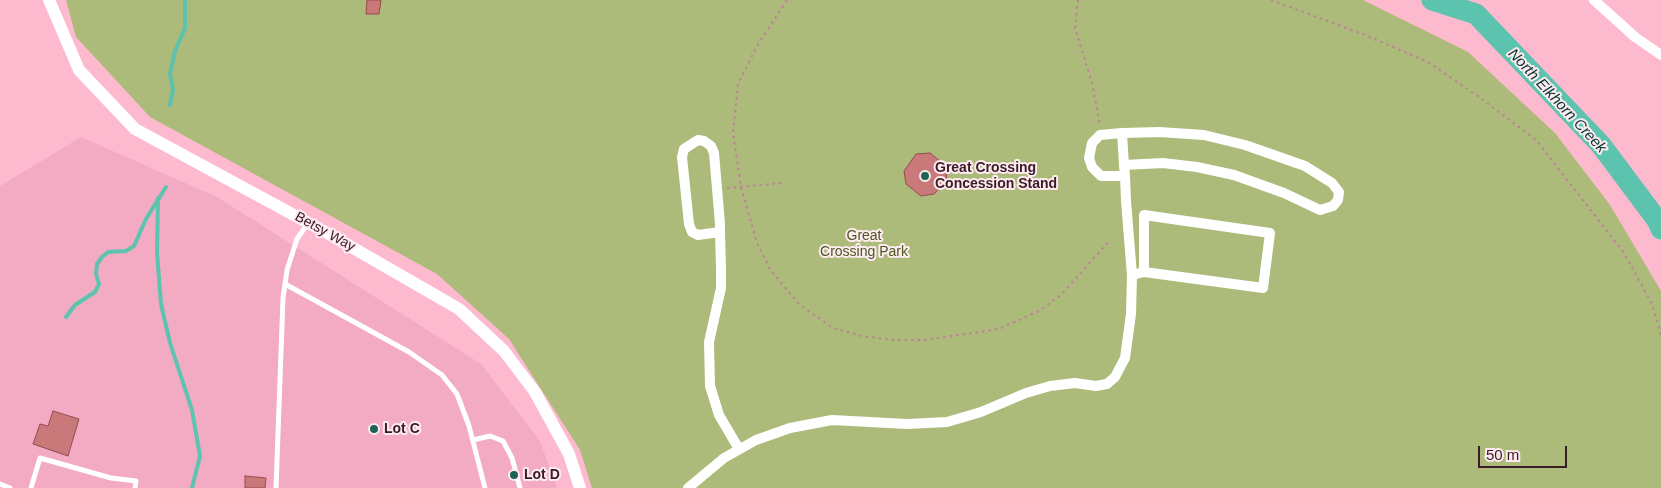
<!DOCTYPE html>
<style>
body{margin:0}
#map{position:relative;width:1661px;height:488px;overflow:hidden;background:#fdbacf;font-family:Helvetica,sans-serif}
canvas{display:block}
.scale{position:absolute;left:1478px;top:446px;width:89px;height:22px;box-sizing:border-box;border:2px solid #3a1b26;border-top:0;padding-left:6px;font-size:15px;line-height:18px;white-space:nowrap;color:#3a1b26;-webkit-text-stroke:4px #fdebf0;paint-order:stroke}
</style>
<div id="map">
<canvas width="1661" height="488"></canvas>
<div class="scale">50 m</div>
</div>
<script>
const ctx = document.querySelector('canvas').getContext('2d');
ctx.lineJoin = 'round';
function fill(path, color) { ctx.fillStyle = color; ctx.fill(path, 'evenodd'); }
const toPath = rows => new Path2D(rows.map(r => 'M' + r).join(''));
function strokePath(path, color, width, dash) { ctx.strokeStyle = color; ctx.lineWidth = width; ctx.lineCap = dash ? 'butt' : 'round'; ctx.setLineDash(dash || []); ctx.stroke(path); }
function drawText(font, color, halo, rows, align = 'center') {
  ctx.font = font + ' Helvetica,sans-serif'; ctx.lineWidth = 4; ctx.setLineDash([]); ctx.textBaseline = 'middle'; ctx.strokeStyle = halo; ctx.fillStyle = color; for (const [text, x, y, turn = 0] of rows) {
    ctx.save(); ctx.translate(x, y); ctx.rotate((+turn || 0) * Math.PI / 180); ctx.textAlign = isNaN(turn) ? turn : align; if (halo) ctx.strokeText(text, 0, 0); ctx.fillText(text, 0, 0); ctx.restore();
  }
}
fill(toPath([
 [81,137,217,197,481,364,540,441,557,488,0,488,0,186]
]), '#f2abc2');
fill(toPath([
 [66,0,1363,0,1468,52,1555,133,1610,205,1661,291,1661,488,592,488,580,450,509,339,437,274,150,117,76,37]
]), '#acba7a');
strokePath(toPath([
 [170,105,173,90,170,74,175,51,185,28,185,0],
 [158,198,157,253,161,304,170,343,192,410,200,456,192,488],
 [66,317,75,305,95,292,99,284,96,274,97,264,102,257,108,252,126,251,134,246,146,219,166,187]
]), '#5cc3ae', 4);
strokePath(toPath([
 [1432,0,1476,14,1601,145,1657,220,1661,229]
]), '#5cc3ae', 21);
const building = toPath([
 [367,0,381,0,379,14,366,14,367,0],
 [930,153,945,165,947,181,934,194,921,196,906,184,904,171,916,154,930,153],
 [53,411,79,419,68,456,33,444,40,424,48,426,53,411],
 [245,476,266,478,265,488,245,488,245,476]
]);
fill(building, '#ca797b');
strokePath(building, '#964b4e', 1);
strokePath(toPath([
 [787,0,757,46,738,84,733,133,741,187,757,243,771,271,799,304,833,328,862,336,894,340,925,340,999,329,1039,311,1062,294,1110,240],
 [1078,0,1075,28,1092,83,1100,125],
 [1271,0,1365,35,1428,62,1479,97,1536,140,1624,253,1652,304,1661,336],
 [727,188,784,183]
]), '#bb8496', 2, [2.5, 4]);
strokePath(toPath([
 [285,284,409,352,442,375,457,394,469,426,485,488],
 [473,440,490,436,503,441,512,458,520,488],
 [0,484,10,488],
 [31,488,40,458,111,478,136,481,135,488],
 [276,488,283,298,287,270,297,239,308,223]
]), '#fff', 5);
strokePath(toPath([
 [1594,0,1635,37,1661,55],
 [1122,133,1100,135,1092,143,1089,158,1092,167,1101,176,1125,176],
 [720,232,698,235,692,232,689,224,682,157,684,149,698,140,704,141,711,146,714,153,720,224,720,232,721,269,721,288,709,342,710,386,719,415,739,449],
 [1132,275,1144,272,1263,288,1270,233,1144,215,1144,272],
 [688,488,724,458,756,440,790,428,832,420,907,424,947,422,981,412,1026,393,1050,386,1075,383,1096,386,1107,384,1115,377,1125,358,1131,314,1132,275,1126,201,1125,176,1124,165,1122,133,1159,132,1204,135,1245,145,1305,166,1332,183,1339,192,1338,200,1333,206,1320,210,1284,193,1234,175,1197,167,1163,163,1124,165]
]), '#fff', 10);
strokePath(toPath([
 [49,0,79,70,135,129,329,234,459,309,504,351,535,392,569,454,580,488]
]), '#fff', 12);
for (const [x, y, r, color] of [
 [925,176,5,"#1c6356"],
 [374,429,5,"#1c6356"],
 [514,475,5,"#1c6356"]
]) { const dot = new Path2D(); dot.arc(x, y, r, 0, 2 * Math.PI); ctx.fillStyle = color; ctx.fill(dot); strokePath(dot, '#fdebf0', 2); }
drawText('bold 14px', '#3a1b26', '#fdebf0', [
 ["Great Crossing",935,168],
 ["Concession Stand",935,184],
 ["Lot C",384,429],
 ["Lot D",524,475]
], 'left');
drawText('14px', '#3a1b26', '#fdebf0', [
 ["Betsy Way",325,232,29]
]);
drawText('14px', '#4c561f', '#fdebf0', [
 ["Great",864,236],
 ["Crossing Park",864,252]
]);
drawText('italic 15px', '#03352d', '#fdebf0', [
 ["North Elkhorn Creek",1557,101,47]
]);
</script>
